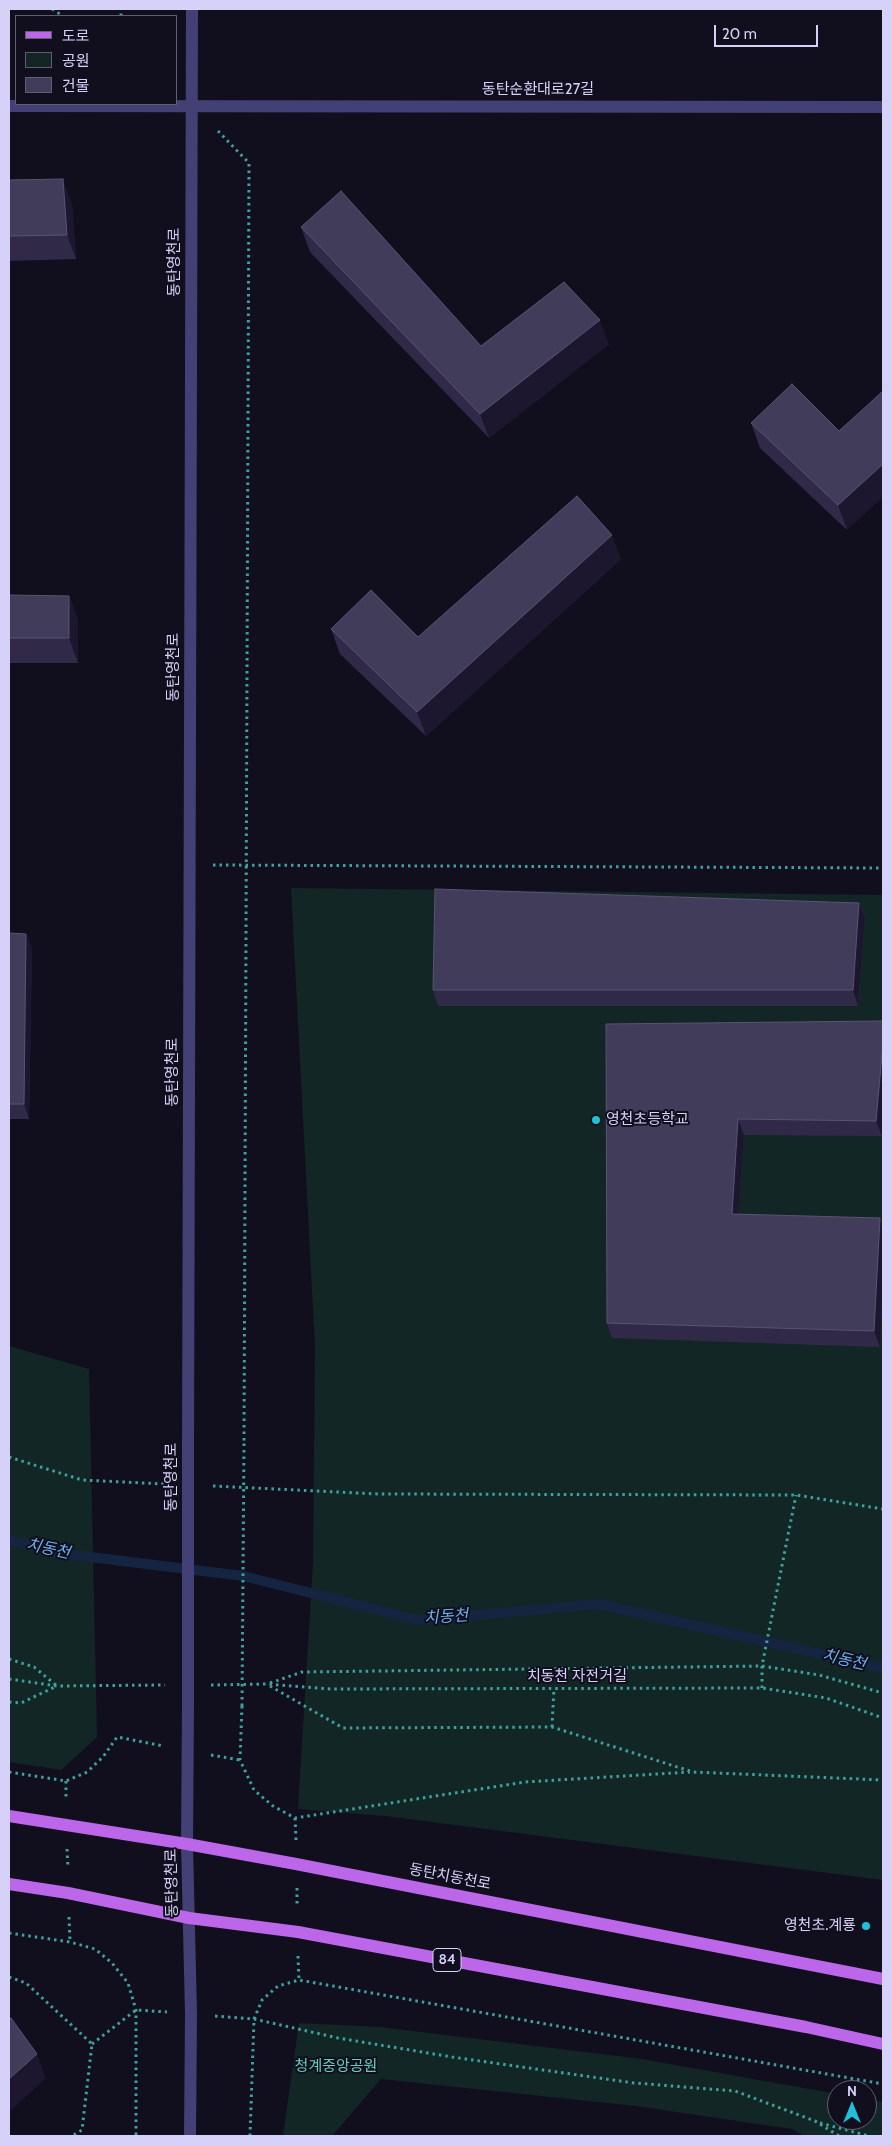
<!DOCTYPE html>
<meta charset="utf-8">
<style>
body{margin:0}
#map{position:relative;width:892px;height:2145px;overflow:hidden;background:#110f1d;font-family:Cabin,"Noto Sans KR",sans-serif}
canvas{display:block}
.frame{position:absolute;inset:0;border:10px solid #d6d1f9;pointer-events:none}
.legend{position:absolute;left:15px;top:15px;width:162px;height:90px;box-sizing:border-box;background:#110f1d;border:1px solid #605d75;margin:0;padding:6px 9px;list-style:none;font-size:15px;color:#d6d1f9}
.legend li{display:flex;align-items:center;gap:10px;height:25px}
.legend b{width:25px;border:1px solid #605d75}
.north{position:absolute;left:827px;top:2080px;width:50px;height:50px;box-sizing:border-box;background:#110f1d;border:1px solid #605d75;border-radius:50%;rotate:0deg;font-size:14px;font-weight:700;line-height:20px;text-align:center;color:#d6d1f9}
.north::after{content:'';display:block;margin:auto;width:18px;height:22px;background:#1ec1d8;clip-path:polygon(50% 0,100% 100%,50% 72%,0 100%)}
.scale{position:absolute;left:714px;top:25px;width:104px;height:22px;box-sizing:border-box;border:2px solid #d6d1f9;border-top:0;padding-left:6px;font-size:15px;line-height:18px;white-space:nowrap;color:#d6d1f9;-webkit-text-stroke:4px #110f1d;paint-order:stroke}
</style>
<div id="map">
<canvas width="892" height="2145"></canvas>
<div class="frame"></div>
<ul class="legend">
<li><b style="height:6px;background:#bc67ea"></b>도로</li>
<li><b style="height:14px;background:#132626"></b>공원</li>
<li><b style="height:14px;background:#423c5b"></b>건물</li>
</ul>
<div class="north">N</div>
<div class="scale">20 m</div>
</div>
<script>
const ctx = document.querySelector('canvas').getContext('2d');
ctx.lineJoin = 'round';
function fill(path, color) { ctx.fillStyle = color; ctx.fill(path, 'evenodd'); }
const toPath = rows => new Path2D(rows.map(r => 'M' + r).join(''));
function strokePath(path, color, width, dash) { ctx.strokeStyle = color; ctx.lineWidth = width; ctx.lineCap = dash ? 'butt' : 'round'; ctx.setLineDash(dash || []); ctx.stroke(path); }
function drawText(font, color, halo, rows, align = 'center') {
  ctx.font = font + ' Cabin,"Noto Sans KR",sans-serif'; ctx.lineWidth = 4; ctx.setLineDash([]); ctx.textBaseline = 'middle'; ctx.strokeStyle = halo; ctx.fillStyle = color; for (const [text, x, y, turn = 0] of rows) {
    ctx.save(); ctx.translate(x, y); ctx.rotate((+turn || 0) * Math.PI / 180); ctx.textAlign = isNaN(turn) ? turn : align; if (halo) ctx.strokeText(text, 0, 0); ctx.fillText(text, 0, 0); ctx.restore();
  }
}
fill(toPath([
 [291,888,883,895,883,1880,385,1816,298,1809,313,1563,315,1348],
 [9,1346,89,1369,97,1737,61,1770,9,1762],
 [299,2023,380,2027,642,2059,837,2094,837,2120,867,2120,867,2099,883,2102,883,2136,804,2136,792,2129,636,2106,381,2079,332,2136,283,2136]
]), '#132626');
strokePath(toPath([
 [9,1540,58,1553,243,1576,418,1620,599,1604,883,1668]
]), '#152541', 10);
strokePath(toPath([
 [52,9,63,16],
 [121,16,121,9],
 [218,131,249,163,244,1443],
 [213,865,883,868],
 [9,1457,82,1480,164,1484],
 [213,1486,379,1494,796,1495,883,1509],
 [9,1659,34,1667,57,1686],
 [9,1679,57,1686,165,1685],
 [270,1683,302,1672,762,1666,819,1675,883,1693],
 [211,1685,267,1684,331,1689,762,1688,826,1698,883,1718],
 [270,1686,343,1728,552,1727,693,1772,883,1780],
 [9,1702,21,1703,57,1686],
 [242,1706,240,1760,254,1790,273,1806,295,1818,525,1782,690,1772],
 [552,1727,554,1688],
 [211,1755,240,1760],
 [9,1772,66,1781,87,1772,103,1757,117,1737,163,1746],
 [66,1781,66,1800],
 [295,1818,296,1840],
 [67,1849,68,1868],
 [297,1888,297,1907],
 [69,1917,70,1942],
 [9,1933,70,1942,95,1949,112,1963,128,1983,136,2010,136,2136],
 [298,1956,299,1980],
 [9,1977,26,1983,92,2044,82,2130,72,2136],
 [215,2016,254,2019,338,2038,452,2057,634,2083,735,2091,815,2121,839,2136],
 [92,2044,136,2010,167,2012],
 [820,2123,869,2136],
 [250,2136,254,2019,262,2000,278,1986,299,1980,883,2084]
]), '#3da19d', 3, [2.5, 4]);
strokePath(toPath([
 [9,106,883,107],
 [188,1446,192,9],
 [188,1705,187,1844,191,2014,190,2136]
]), '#434076', 12);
strokePath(toPath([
 [9,1816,187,1844,296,1864,883,1979],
 [9,1884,68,1893,189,1918,298,1932,806,2027,883,2044]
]), '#bc67ea', 12);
strokePath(toPath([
 [762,1688,762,1666,796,1495],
 [242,1706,244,1443]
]), '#3da19d', 3, [2.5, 4]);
strokePath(toPath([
 [188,1705,188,1446]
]), '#434076', 12);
fill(toPath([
 [9,180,72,204,76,259,9,261],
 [301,227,481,346,609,344,489,438,310,252],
 [751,423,839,431,847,530,760,448],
 [621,559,426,736,340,654,331,629,418,637],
 [9,595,69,596,78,620,78,663,9,663],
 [859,903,865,918,858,1006,438,1006,433,990],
 [9,933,26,934,32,949,29,1119,9,1119],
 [883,1021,882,1136,744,1135,738,1215,883,1226,883,1279,880,1347,612,1338,607,1323,606,1024]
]), '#302a48');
fill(toPath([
 [63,179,72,204,76,259,67,235],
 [600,320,609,344,489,438,480,414],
 [883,464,883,497,847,530,838,505],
 [612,535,621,559,426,736,417,712],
 [69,596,78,620,78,663,69,638],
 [859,903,865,918,858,1006,853,990],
 [26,934,32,949,29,1119,24,1104],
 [883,1043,883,1122,882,1136,876,1121],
 [738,1119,744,1135,737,1230,732,1214],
 [880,1218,883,1226,883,1279,880,1347,874,1331],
 [37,2054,46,2078,9,2112,9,2079]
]), '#1c172f');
const building = toPath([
 [63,179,67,235,9,236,9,180,63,179],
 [341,191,481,346,564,282,600,320,480,414,301,227,341,191],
 [792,384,839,431,883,391,883,464,838,505,751,423,792,384],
 [577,496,612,535,417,712,331,629,371,590,418,637,577,496],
 [9,595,69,596,69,638,9,638,9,595],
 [435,889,859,903,853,990,433,990,435,889],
 [9,933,26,934,24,1104,9,1104,9,933],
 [883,1021,883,1043,876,1121,738,1119,732,1214,880,1218,874,1331,607,1323,606,1024,883,1021],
 [11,2018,37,2054,9,2079,9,2020,11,2018]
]);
fill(building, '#423c5b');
strokePath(building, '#595374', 1);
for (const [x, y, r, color] of [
 [596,1120,5,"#1ec1d8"],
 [866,1926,5,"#1ec1d8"]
]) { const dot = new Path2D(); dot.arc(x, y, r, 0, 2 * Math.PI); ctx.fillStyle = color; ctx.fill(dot); strokePath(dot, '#110f1d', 2); }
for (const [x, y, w] of [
 [447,1960,28]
]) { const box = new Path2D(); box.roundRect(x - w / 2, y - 11.5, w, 23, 4); ctx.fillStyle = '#110f1d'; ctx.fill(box); strokePath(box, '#d6d1f9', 1); }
drawText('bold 14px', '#d6d1f9', null, [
 ["84",447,1960]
]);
drawText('15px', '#d6d1f9', '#110f1d', [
 ["동탄순환대로27길",538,90],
 ["동탄영천로",175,262,-90],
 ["동탄영천로",174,667,-90],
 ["동탄영천로",173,1072,-90],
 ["동탄영천로",172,1477,-90],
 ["치동천 자전거길",577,1677],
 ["동탄치동천로",450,1877,11],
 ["동탄영천로",172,1883,-91]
]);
drawText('15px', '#d6d1f9', '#110f1d', [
 ["영천초등학교",606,1120],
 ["영천초.계룡",856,1926,"right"]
], 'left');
drawText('15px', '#68ceb7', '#110f1d', [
 ["청계중앙공원",336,2067]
]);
drawText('italic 16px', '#6daeeb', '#110f1d', [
 ["치동천",48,1549,12],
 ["치동천",446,1617,-4],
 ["치동천",844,1660,13]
]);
</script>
